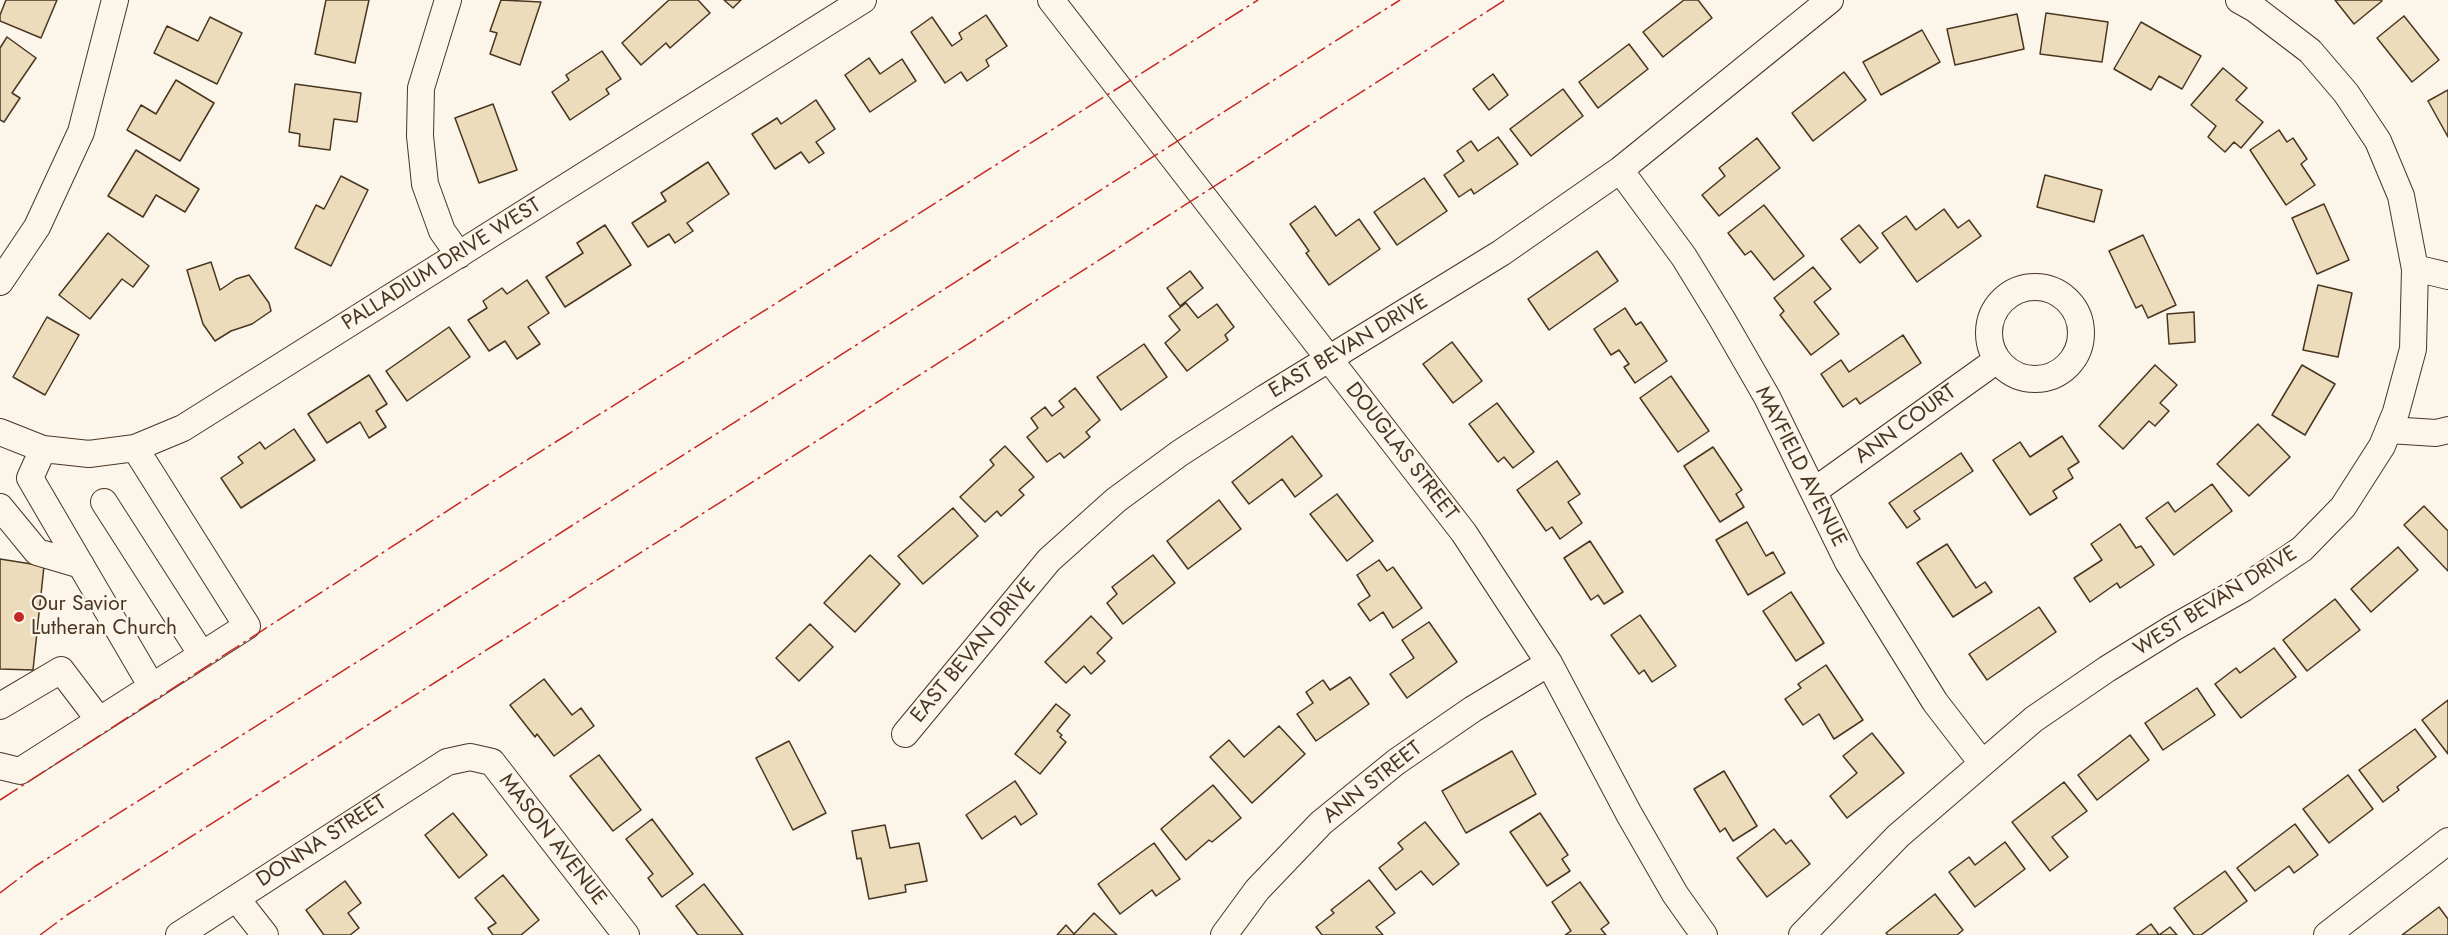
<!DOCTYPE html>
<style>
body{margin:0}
canvas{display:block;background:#fbf6e9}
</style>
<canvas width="2448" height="935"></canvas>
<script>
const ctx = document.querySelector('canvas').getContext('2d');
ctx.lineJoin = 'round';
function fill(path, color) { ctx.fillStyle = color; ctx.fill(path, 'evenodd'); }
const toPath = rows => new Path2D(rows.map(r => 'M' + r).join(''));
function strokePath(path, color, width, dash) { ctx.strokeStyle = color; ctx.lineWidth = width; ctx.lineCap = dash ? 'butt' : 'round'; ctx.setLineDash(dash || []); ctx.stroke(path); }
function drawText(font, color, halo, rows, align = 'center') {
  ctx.font = font + ' Jost,sans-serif'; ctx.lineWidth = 4.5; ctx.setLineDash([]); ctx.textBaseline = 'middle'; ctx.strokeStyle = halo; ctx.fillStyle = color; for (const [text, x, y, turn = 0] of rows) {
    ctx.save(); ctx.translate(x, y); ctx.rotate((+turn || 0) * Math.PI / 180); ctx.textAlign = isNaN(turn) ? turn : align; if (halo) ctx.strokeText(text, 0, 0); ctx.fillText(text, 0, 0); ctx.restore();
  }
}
const building = toPath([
 [6,0,57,0,41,38,0,21,0,15,6,0],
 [326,0,369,0,355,63,315,54,326,0],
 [501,0,541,2,520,65,490,54,497,33,490,31,501,0],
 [669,0,698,0,710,13,670,48,666,43,641,65,622,43,669,0],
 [724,0,741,0,733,8,724,0],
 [1684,0,1698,0,1712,18,1663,57,1643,32,1684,0],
 [2335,0,2381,0,2382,1,2354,24,2335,0],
 [2046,13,2108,22,2102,62,2040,54,2046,13],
 [2017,14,2024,49,1955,65,1947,29,2017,14],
 [986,15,1007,46,986,60,989,66,967,81,961,72,945,83,911,32,932,17,952,46,962,39,959,33,986,15],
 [2404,16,2439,60,2412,82,2377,38,2404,16],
 [210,17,242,33,217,84,154,53,167,26,198,41,210,17],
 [2141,22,2201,56,2182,89,2159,76,2151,90,2114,69,2141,22],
 [1922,30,1940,62,1881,95,1863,62,1922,30],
 [7,37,36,58,12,93,20,98,4,122,0,120,0,48,7,37],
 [1629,44,1648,69,1598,108,1579,82,1629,44],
 [602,51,621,79,606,89,609,94,570,120,552,92,569,80,566,75,602,51],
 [869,58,880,74,902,59,916,81,870,112,845,75,869,58],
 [2223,68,2247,88,2236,100,2263,122,2241,148,2234,142,2225,152,2208,137,2216,126,2191,105,2223,68],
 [1844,72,1866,100,1813,141,1792,113,1844,72],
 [1493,74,1508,95,1489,110,1473,89,1493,74],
 [176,80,214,103,180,161,127,130,141,105,156,114,176,80],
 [295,84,361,93,357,122,334,119,330,150,299,146,300,134,289,132,295,84],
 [1563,89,1583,116,1531,156,1510,129,1563,89],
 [2448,90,2448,137,2428,101,2448,90],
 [816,100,835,129,816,142,824,153,809,163,801,152,775,169,752,134,777,118,781,124,816,100],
 [493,104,517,170,479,183,455,118,493,104],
 [2279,130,2287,142,2293,138,2307,159,2301,164,2315,185,2286,205,2250,150,2279,130],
 [1498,137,1518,164,1474,194,1471,189,1459,197,1444,175,1464,161,1457,151,1471,141,1478,151,1498,137],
 [1757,138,1780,168,1719,216,1702,195,1725,176,1719,168,1757,138],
 [136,150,199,189,185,212,156,195,143,217,108,196,136,150],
 [708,162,729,194,687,223,693,231,675,243,669,234,648,247,632,223,666,201,661,193,708,162],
 [2045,175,2102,190,2094,222,2037,207,2045,175],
 [341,176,368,190,331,266,295,248,316,205,324,209,341,176],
 [1424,178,1447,211,1397,245,1374,212,1424,178],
 [2324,204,2349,260,2317,274,2292,218,2324,204],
 [1764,205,1804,256,1774,280,1751,251,1745,255,1728,233,1764,205],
 [1315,206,1336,236,1359,219,1380,249,1329,285,1306,253,1309,251,1290,224,1315,206],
 [1944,209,1958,228,1969,220,1981,236,1917,282,1882,233,1906,216,1916,230,1944,209],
 [605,225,631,265,565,307,546,277,583,253,577,243,605,225],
 [1859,225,1878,248,1860,263,1841,239,1859,225],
 [108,233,149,266,133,287,122,279,90,319,59,295,108,233],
 [2143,235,2176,305,2148,318,2142,305,2136,308,2109,251,2143,235],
 [1597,251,1618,281,1549,330,1528,299,1597,251],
 [211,262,220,290,236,279,249,275,269,303,271,311,252,324,231,331,215,341,203,324,187,270,211,262],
 [1813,267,1831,289,1814,302,1839,334,1811,355,1780,315,1784,311,1774,298,1813,267],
 [1190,271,1203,288,1180,306,1167,288,1190,271],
 [527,280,549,313,528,327,540,344,517,359,505,341,489,351,468,320,487,308,483,301,502,288,507,294,527,280],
 [2318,285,2352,293,2338,357,2303,350,2318,285],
 [1186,303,1198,318,1217,304,1234,327,1225,335,1228,340,1187,371,1165,343,1180,330,1169,316,1186,303],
 [1625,308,1636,325,1641,322,1667,361,1635,383,1624,367,1629,364,1619,350,1611,355,1594,329,1625,308],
 [2194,312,2195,342,2169,344,2167,314,2194,312],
 [47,317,79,335,45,395,13,377,47,317],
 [449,327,470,357,407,401,386,371,449,327],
 [1903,335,1921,363,1860,404,1856,398,1843,407,1821,374,1841,360,1849,372,1903,335],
 [1452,342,1482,381,1453,403,1423,364,1452,342],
 [1144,344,1167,377,1121,410,1097,377,1144,344],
 [2155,365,2177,385,2160,403,2169,411,2155,426,2149,421,2123,449,2099,426,2155,365],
 [2302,365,2335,384,2305,435,2272,415,2302,365],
 [369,375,387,404,376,411,386,427,369,438,360,422,327,443,308,414,369,375],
 [1671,376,1709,431,1678,452,1640,398,1671,376],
 [1075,388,1100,420,1086,432,1090,437,1064,458,1060,453,1047,462,1027,437,1038,428,1031,418,1045,407,1052,416,1064,407,1059,401,1075,388],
 [1497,403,1534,452,1513,468,1504,457,1498,462,1469,424,1497,403],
 [2258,424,2290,457,2249,496,2217,464,2258,424],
 [294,429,315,460,241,508,221,478,243,463,238,457,260,442,265,449,294,429],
 [1292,436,1322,476,1295,497,1282,479,1249,504,1232,482,1292,436],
 [2062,436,2079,462,2068,469,2073,478,2053,491,2057,498,2030,515,1993,460,2020,442,2030,457,2062,436],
 [1005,446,1034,477,1019,490,1024,495,1001,516,997,511,985,522,960,497,994,465,990,460,1005,446],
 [1713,447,1742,490,1736,494,1744,507,1720,522,1684,466,1713,447],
 [1961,453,1973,471,1914,511,1920,519,1907,528,1889,503,1961,453],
 [1557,461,1580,494,1568,502,1582,523,1560,539,1552,527,1546,531,1517,490,1557,461],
 [2212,484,2232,511,2174,555,2146,518,2168,502,2175,512,2212,484],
 [1337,494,1373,541,1347,561,1310,514,1337,494],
 [1219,500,1241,529,1188,569,1167,541,1219,500],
 [2424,506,2448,531,2448,571,2404,525,2424,506],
 [953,508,978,536,923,584,898,556,953,508],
 [1747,522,1766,556,1773,552,1785,573,1748,595,1716,540,1747,522],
 [2120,524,2136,548,2141,546,2154,565,2120,588,2117,583,2090,602,2074,578,2102,560,2091,544,2120,524],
 [1590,541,1623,592,1604,604,1598,595,1591,600,1564,558,1590,541],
 [1947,544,1976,588,1985,582,1992,592,1953,617,1917,563,1947,544],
 [2398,547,2418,570,2371,612,2351,589,2398,547],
 [870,555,900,584,855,632,824,603,870,555],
 [1153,555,1175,583,1123,624,1107,603,1117,594,1112,587,1153,555],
 [0,559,44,566,33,670,0,669,0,559],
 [1379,560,1387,571,1393,567,1422,608,1393,628,1383,612,1370,621,1358,604,1370,596,1357,575,1379,560],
 [1791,592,1824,643,1796,661,1763,611,1791,592],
 [2335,599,2360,630,2307,671,2283,640,2335,599],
 [2039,607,2056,632,1987,680,1969,654,2039,607],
 [1640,615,1676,666,1652,682,1644,670,1639,674,1611,635,1640,615],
 [1091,616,1112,638,1097,653,1105,661,1091,674,1084,666,1066,683,1045,662,1091,616],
 [1429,622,1457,662,1407,698,1390,674,1414,658,1402,640,1429,622],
 [810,624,833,647,799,681,776,658,810,624],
 [2274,648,2296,677,2241,718,2215,684,2236,668,2240,673,2274,648],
 [1826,665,1863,720,1834,739,1819,714,1803,725,1785,699,1801,688,1798,684,1826,665],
 [1350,677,1369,704,1316,741,1297,714,1313,703,1306,692,1323,680,1330,690,1350,677],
 [544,679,572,715,581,708,594,726,554,756,537,734,535,737,510,705,544,679],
 [2197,688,2215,715,2163,750,2145,723,2197,688],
 [2448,700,2448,754,2422,720,2448,700],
 [1056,704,1070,715,1057,731,1062,735,1060,737,1066,742,1040,774,1015,754,1056,704],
 [1279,726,1305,754,1252,803,1210,757,1229,740,1244,757,1279,726],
 [2415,729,2436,757,2397,787,2399,790,2383,802,2359,770,2415,729],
 [1872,733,1904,773,1847,818,1830,796,1857,773,1843,756,1872,733],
 [2130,735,2149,760,2097,800,2078,775,2130,735],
 [789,741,826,813,793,830,756,758,789,741],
 [1512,751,1536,794,1466,833,1442,791,1512,751],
 [599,755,641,810,613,831,570,776,599,755],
 [1724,771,1757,826,1733,841,1725,828,1720,832,1694,789,1724,771],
 [2348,775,2373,809,2329,843,2303,809,2348,775],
 [1015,781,1037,814,1021,825,1015,816,982,839,966,815,1015,781],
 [2064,782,2087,811,2052,837,2068,857,2050,871,2012,822,2064,782],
 [1213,785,1241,818,1212,842,1209,840,1186,860,1161,829,1213,785],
 [453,813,487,855,459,878,425,835,453,813],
 [1540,813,1568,855,1562,859,1570,871,1547,886,1510,832,1540,813],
 [652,819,693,874,662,897,648,878,653,874,626,839,652,819],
 [1425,822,1459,864,1433,885,1421,871,1396,890,1379,868,1403,849,1398,843,1425,822],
 [2295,824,2318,855,2294,873,2289,866,2255,891,2237,868,2295,824],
 [885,825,890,848,919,843,927,881,905,885,906,892,869,899,861,858,857,859,852,831,885,825],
 [1774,829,1786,844,1791,840,1810,864,1767,897,1737,858,1774,829],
 [2005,842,2025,869,1975,907,1949,872,1969,857,1975,865,2005,842],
 [1154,843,1180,879,1156,896,1152,890,1120,914,1098,884,1154,843],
 [2225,871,2247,901,2201,935,2194,935,2174,908,2225,871],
 [503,875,539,920,521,935,493,935,488,928,496,923,475,898,503,875],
 [1369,880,1395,913,1376,927,1383,935,1322,935,1316,927,1334,913,1331,910,1369,880],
 [345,881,361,903,348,913,359,928,350,935,324,935,306,910,345,881],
 [1580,882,1609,923,1601,929,1606,935,1565,935,1571,931,1552,902,1580,882],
 [704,884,743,935,698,935,676,906,704,884],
 [1935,894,1963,930,1957,935,1888,935,1886,933,1935,894],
 [2439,907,2448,919,2448,935,2402,935,2439,907],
 [1094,913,1117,935,1057,935,1066,925,1074,934,1094,913],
 [2151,924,2159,935,2170,927,2177,935,2136,935,2151,924]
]);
fill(building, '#ecdcbc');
strokePath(building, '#4a3520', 1.5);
const minor = toPath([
 [448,0,421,88,420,136,425,184,442,231,459,255],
 [1051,0,1464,533,1549,663,1629,814,1675,894,1704,935],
 [1620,170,1684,257,1722,319,1767,397,1848,562,1935,702,1982,763],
 [2415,268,2448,276],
 [0,282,37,227,81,132,115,0],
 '1989 333a46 46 0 1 1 92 0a46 46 0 1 1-92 0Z',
 [2389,430,2436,433,2448,430],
 [0,432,43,449,89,454,135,448,183,428,863,0],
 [43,449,30,478,152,687],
 [1814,491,1997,360],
 [104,502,202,655],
 [0,507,37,552,81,565],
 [0,706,61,670,99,720],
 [905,734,1049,560,1116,500,1180,453,1265,398,1501,253,1620,170,1830,0],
 [0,766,20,771,247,626,135,448],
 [236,898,265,935],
 [179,935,447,762,470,757,492,762,626,935],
 [1224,935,1257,890,1321,823,1396,762,1473,709,1549,663],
 [1802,935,1898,836,2034,719,2107,669,2173,628,2244,588,2302,549,2343,507,2382,446,2396,412,2413,349,2415,269,2401,196,2378,141,2346,93,2310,51,2255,9,2239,0],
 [2327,935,2448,841]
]);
strokePath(minor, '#4a3520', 28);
strokePath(minor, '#fbf6e9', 26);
strokePath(toPath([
 [0,800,492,482,1258,0],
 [0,893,34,867,1400,0],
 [40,935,67,915,762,476,1505,0]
]), '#c62828', 1.5, [21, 4.5, 3, 4.5]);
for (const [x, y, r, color] of [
 [19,617,6,"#c62828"]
]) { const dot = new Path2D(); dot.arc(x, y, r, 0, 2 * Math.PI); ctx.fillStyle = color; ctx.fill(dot); strokePath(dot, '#fbf6e9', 2); }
drawText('21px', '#4a3520', '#fbf6e9', [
 ["PALLADIUM DRIVE WEST",442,265,-32],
 ["EAST BEVAN DRIVE",1349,347,-31],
 ["ANN COURT",1906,425,-36],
 ["DOUGLAS STREET",1401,452,52],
 ["MAYFIELD AVENUE",1800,467,63],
 ["WEST BEVAN DRIVE",2216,602,-32],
 ["EAST BEVAN DRIVE",974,651,-50],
 ["ANN STREET",1373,783,-38],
 ["MASON AVENUE",552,840,52],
 ["DONNA STREET",322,842,-33]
]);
drawText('21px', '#4a3520', '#fbf6e9', [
 ["Our Savior",31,605],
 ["Lutheran Church",31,629]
], 'left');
</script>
